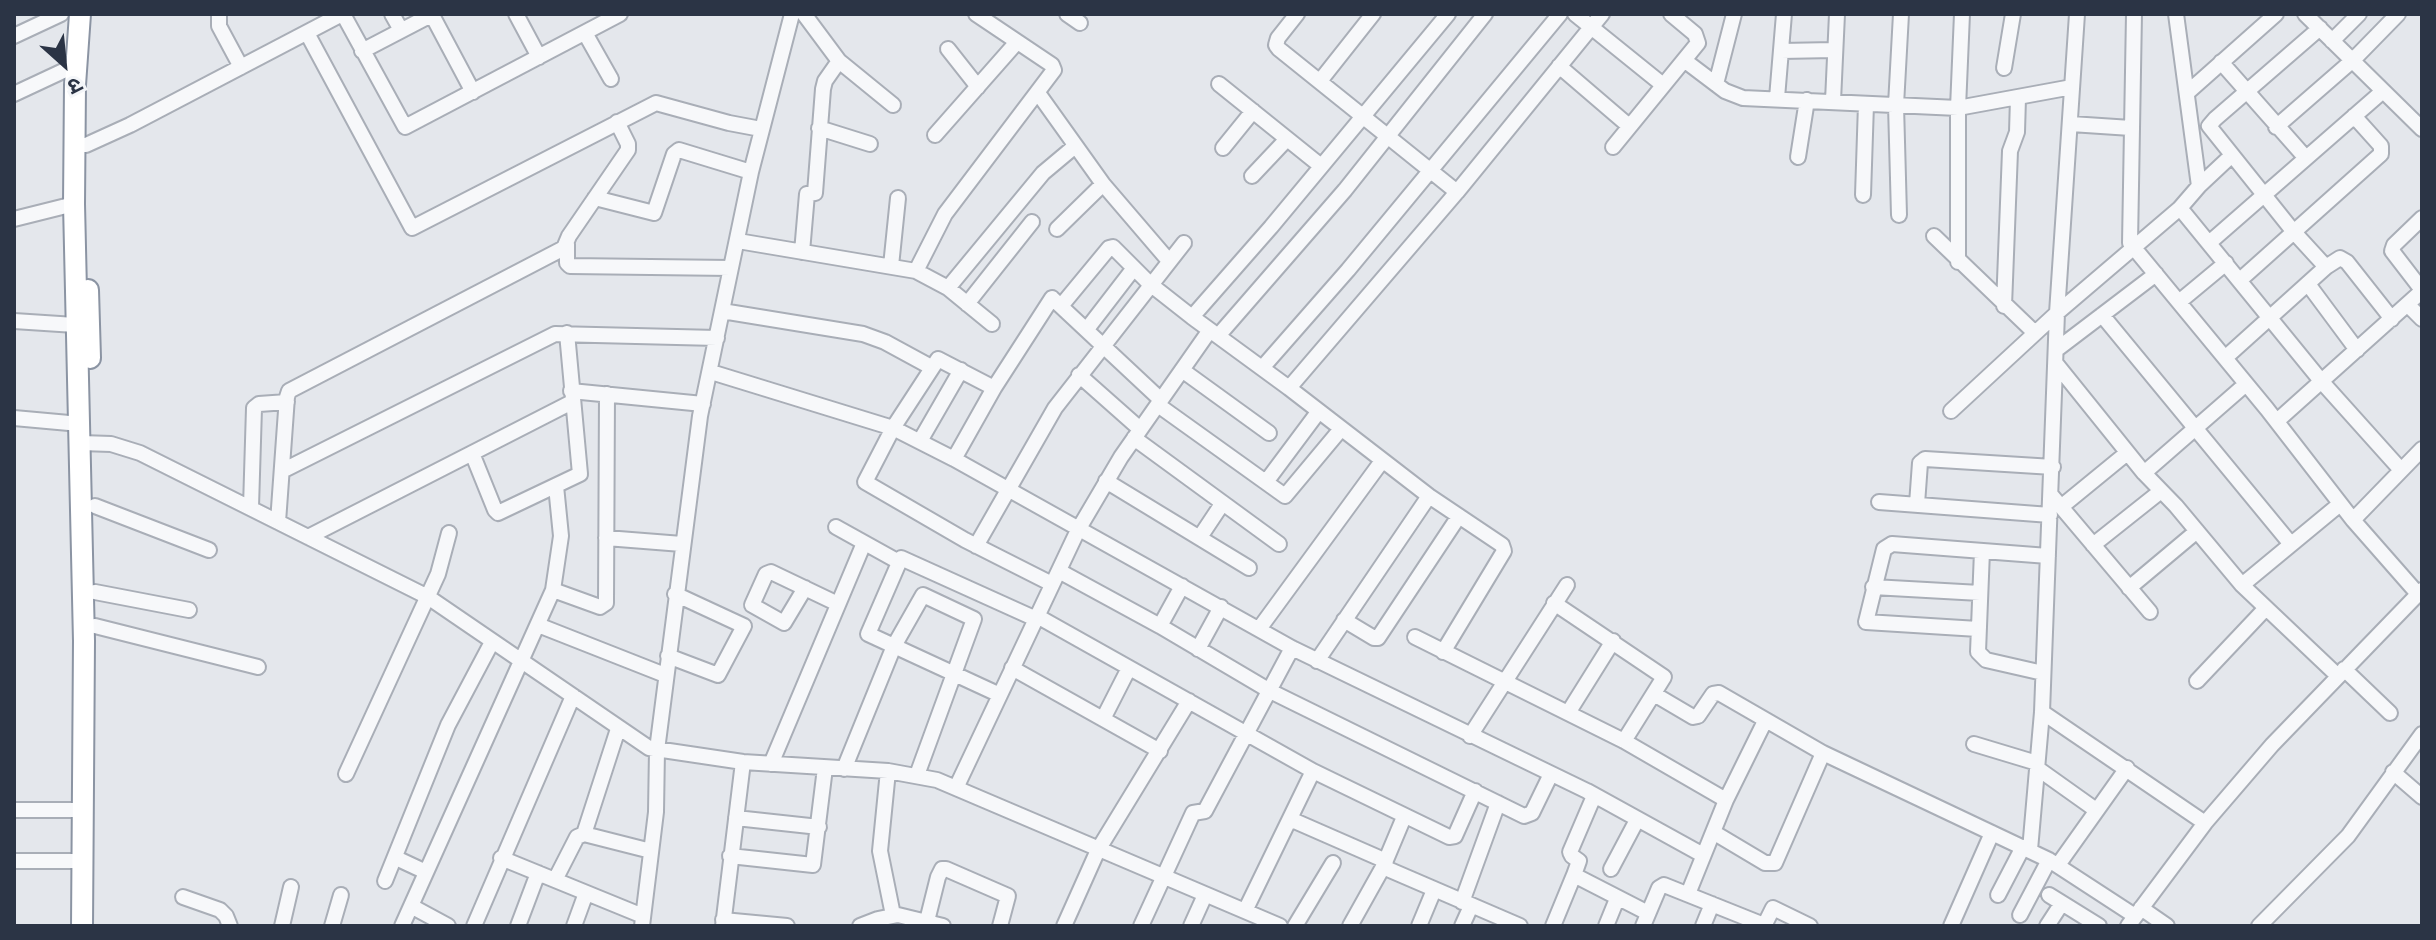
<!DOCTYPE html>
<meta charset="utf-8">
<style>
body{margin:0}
#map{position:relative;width:2436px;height:940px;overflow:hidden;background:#e4e7ec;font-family:Arial,"Noto Sans Devanagari",sans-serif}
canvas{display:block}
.frame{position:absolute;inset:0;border:16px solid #2b3445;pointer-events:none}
.north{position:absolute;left:24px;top:24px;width:80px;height:80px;-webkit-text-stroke:6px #f4f6f9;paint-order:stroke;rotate:153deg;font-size:22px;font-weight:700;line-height:32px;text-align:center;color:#2b3445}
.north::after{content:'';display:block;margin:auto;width:28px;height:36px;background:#2b3445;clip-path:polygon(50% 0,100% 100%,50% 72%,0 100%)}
</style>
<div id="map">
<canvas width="2436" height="940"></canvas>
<div class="frame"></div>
<div class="north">उ</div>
</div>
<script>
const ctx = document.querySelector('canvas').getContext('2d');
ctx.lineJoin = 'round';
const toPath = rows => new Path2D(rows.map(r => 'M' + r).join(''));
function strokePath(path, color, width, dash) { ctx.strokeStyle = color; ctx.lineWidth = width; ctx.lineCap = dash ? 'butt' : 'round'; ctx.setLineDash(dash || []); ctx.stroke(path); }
const minor = toPath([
 [219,14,219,26,241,67],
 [343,14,405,127,620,14],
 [392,14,401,30],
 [516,14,539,57],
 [804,14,839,61,893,105],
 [1067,14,1080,23],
 [1297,14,1278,38,1276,45,1279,49,1457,192],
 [1575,14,1663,85],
 [2134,14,2130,243,2267,409,2353,520,2418,594],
 [2176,14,2199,186,2180,208],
 [2305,14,2422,129],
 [432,15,473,92],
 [2320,28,2215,119,2209,126,2293,231,2326,267],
 [307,33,412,228,656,103,729,123,761,129],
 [585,33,611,79],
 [14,36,61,14],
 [2332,41,2359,14],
 [948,49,978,87],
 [362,51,433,14],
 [1781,51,1834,50],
 [1684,60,1725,91,1743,98,1958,108,2072,87],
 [2221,62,2305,157],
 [1559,66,1629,126],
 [2004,68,2013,14],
 [1320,81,1373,14],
 [1219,84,1321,166],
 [1716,84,1734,14],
 [1038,93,1103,184,1169,261],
 [2187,93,2276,14],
 [14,94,76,65],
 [1777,98,1784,14],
 [1833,101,1837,14],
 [2071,124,2131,128],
 [2276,127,2353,60,2398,14],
 [819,128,870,144],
 [935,135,1017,42],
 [74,145,86,145,130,125,342,14],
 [1613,147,1698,43,1695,34,1671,14],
 [1223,148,1253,111],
 [1798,157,1807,100],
 [1252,176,1286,140],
 [2199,186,2231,156],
 [1863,195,1866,104],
 [595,198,654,213,674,154,679,150,751,172],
 [1899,215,1896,105,1901,14],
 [2422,218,2394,245,2392,251,2422,290],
 [14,219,74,204],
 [1057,229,1103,184],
 [1934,236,2035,333],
 [738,241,916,271,948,288,992,324],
 [2209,243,2383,91],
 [567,244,567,263,570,266,731,268],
 [802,252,807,194,815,193,823,89,825,81,839,61],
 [1958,262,1958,108,1962,14],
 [891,266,898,198],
 [916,271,945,214,1054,70,1052,65,976,14],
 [2240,280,2381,154,2381,146,2354,116],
 [2308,284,2357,350],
 [948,288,1043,173,1074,147],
 [2179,302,2226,263],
 [967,304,1032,222],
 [2408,305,2422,319],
 [1061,306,1109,248,1113,247,1150,284,1192,317,1289,388,1429,496,1502,545,1504,551,1443,652],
 [2004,306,2010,151,2017,132,2018,98],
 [722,311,863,334,885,342,931,367],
 [2102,315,2290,543],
 [1192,317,1271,227,1448,14],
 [14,321,75,325],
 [1087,329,1134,268],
 [1218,336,1345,190,1485,14],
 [2056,350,2156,274],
 [2225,358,2326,267,2340,258,2347,262,2392,319],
 [2057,365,2144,473,2176,506,2242,585,2338,676],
 [1262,368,1348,270,1560,14],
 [1182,370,1269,433],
 [711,372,893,428,954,459,1292,648,1587,791,1703,855],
 [1079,375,1140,429],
 [994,388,938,359,893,428,865,482,965,540,1052,584],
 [1289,388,1457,192,1602,14],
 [571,391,703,404],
 [1158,405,1285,496,1341,429],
 [1951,411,2057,313,2180,208,2322,382,2401,470],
 [14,418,80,424],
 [2277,421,2422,291],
 [1134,438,1279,544],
 [920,441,961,370],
 [81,443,111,444,140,453,428,597,649,748,743,762,888,771,937,780,1280,926],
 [472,453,495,510,498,513,580,474,567,333],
 [954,459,994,388,1052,298,1161,400],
 [284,470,555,334,717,338],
 [2144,473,2246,384],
 [1106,481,1249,568],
 [1266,482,1319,411],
 [2052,496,2150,612],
 [1879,502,2050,515],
 [1917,504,1920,463,1925,459,2053,467],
 [95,506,209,550],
 [251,507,254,408,259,404,287,402],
 [2061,507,2127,453],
 [2353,520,2422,449],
 [278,522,287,397,289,391,564,248,569,236,628,150,628,144,617,122],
 [836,527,899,562],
 [308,537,572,402],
 [1200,537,1222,504],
 [606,538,682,544],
 [2093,545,2161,491],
 [976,546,1055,408,1184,243],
 [1982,551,1978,652,1986,660,2043,673],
 [1059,571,1160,626,1270,691,1524,816,1532,813,1551,774],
 [2242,585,2340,504],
 [1873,587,1980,593],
 [805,588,784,623,752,605,766,574,771,572,838,604],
 [2129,588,2197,531],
 [553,590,600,607,606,603,607,394],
 [95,592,189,610],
 [1554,603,1664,677,1624,741],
 [1037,616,1313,771,1449,837,1455,836,1475,791],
 [1344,620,1374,638,1378,638,1459,516],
 [538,625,665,675],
 [95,626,258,667],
 [1160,626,1182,586],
 [1259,629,1382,461],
 [1978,629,1866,622,1884,549,1892,544,2048,556],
 [1415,637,1624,741,1726,800],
 [1198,649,1221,607],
 [668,656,718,675,744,626,675,594],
 [1317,661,1429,496],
 [1012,668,1160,751],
 [2344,669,2390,713],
 [2197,681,2266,608],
 [1654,694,1693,717,1698,716,1713,694,1719,693,1823,753,2049,860,2135,916],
 [1000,695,868,634,901,558,1036,619],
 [2042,712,2205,823],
 [1568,713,1613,641],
 [1103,719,1129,668],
 [618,729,584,834,651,851],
 [1470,736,1567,585],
 [1974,744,2037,763],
 [771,764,864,543],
 [2037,768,2096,810],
 [844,769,894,646,923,595,974,619,917,775],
 [888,771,880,851,893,915],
 [2393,772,2422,797],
 [346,774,438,574,449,533],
 [956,788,1078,530,1121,457,1210,330],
 [14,810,82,810],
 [736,818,819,827],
 [1290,819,1386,861],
 [1713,832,1765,863,1775,863,1823,753],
 [2030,850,2042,712,2057,313,2077,14],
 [730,856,813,865,825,768],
 [396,858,426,872],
 [501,858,643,916],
 [14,861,81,861],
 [2058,865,2127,768],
 [1383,867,1520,926],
 [1611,869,1637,820],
 [1574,875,1579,861,1572,856,1570,852,1594,796],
 [555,880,577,837,584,834],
 [385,881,448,725,492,642],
 [1688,894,1726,800,1765,721],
 [1998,895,2023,847],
 [2049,895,2099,926],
 [183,897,220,910,226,916,230,926],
 [1462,902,1498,803],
 [411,906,448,926],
 [2141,908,2167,926],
 [1245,911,1313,771],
 [2020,915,2049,860],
 [723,920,787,926],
 [927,921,938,877,942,869,946,869,1008,896,1000,926],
 [282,926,291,887],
 [332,926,341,895],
 [402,926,553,590,561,536,556,486],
 [474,926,573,696],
 [518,926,538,873],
 [574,926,586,893],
 [642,926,656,812,657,750,700,416,751,172,792,14],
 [723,926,743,762],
 [860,926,878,919,898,915,943,926],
 [1064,926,1098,850,1189,701],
 [1141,926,1193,813,1205,811,1292,648],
 [1191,926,1205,895],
 [1295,926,1333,863],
 [1350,926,1383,867,1404,817],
 [1419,926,1434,890],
 [1462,926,1471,906],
 [1553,926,1574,875,1648,913],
 [1606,926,1617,899],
 [1643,926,1659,888,1664,885,1764,925],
 [1703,926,1712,904],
 [1764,926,1773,908,1810,926],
 [1951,926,1992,833],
 [2047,926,2062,903],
 [2128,926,2205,823,2272,745,2422,590],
 [2259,926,2348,836,2422,734]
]);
const highway = toPath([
 [80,14,75,85,74,204,84,641,82,926],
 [88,290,90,358]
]);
strokePath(minor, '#a9aeb7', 18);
strokePath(highway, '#8b94a3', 24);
strokePath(minor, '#f7f8fa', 14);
strokePath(highway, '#fff', 20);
</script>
